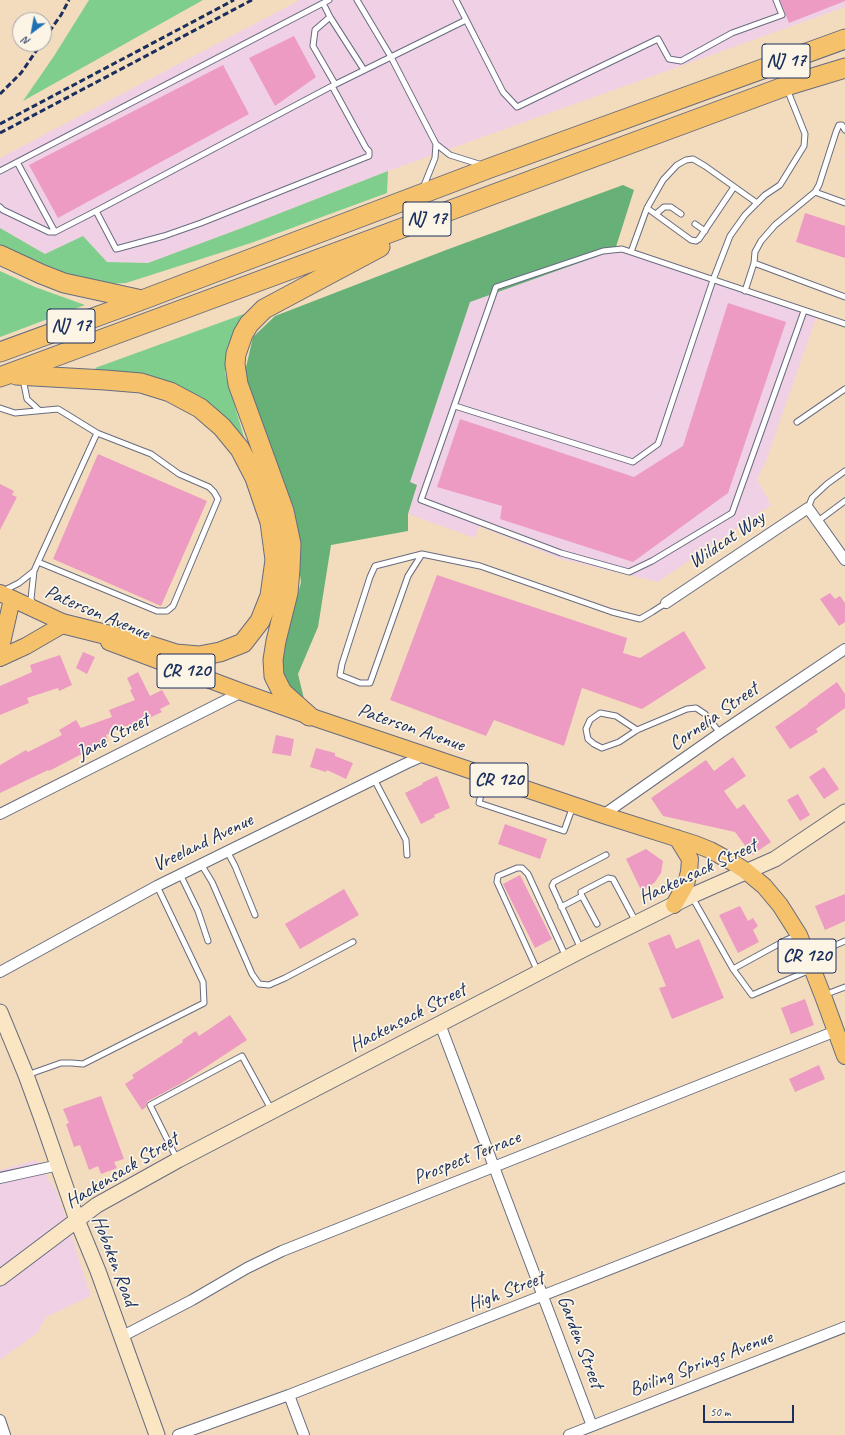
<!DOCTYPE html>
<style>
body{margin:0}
#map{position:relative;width:845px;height:1435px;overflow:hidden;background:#f3dcbd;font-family:Caveat,sans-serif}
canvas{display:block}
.north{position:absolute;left:12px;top:12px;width:40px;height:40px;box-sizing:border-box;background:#fcf5e5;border:1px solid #a2a6af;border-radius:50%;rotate:212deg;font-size:11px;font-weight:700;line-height:16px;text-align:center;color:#1b2f5e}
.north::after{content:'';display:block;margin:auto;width:14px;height:18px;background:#1f6fb2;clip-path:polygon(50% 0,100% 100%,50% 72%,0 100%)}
.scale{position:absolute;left:703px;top:1405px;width:91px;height:18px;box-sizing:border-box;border:2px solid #1b2f5e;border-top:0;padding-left:5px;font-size:12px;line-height:14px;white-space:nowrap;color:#1b2f5e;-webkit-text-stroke:3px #fcf5e5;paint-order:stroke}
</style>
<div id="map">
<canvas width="845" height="1435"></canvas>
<div class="north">N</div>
<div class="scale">50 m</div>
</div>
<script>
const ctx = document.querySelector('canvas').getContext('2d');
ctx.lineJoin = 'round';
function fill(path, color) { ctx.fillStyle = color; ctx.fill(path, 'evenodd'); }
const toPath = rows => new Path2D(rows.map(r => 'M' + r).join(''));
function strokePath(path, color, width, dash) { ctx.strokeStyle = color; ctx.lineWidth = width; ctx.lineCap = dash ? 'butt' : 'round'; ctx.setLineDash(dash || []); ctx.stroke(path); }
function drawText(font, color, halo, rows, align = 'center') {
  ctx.font = font + ' Caveat,sans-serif'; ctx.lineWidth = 3.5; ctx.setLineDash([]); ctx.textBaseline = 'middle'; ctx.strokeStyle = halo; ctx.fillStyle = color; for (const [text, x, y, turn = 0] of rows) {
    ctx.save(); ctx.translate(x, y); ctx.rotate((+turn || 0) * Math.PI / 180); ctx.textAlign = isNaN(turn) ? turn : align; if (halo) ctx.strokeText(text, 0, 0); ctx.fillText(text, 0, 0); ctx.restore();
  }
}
fill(toPath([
 [300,0,845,0,845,7,388,171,242,228,148,263,107,262,83,236,45,254,0,228,0,158],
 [622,249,817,315,766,461,757,479,771,505,658,582,561,559,479,526,475,538,408,514,417,485,410,482,470,302,476,295,603,251],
 [36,1160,57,1192,91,1296,46,1317,37,1333,0,1360,0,1170]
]), '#f0d0e5');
fill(toPath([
 [89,0,203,0,23,101,54,56],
 [388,171,387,193,251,243,126,283,91,285,0,250,0,228,45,254,83,236,107,262,148,263,242,228],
 [0,271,35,287,85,305,0,337],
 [255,310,238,324,227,348,225,373,249,454,190,394,100,372,95,368]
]), '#7fce8e');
fill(toPath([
 [623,185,634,190,615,250,470,302,410,482,417,485,408,514,408,531,331,545,318,627,298,674,305,703,284,686,282,656,301,582,293,526,244,376,253,337,275,316,446,250]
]), '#67b179');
fill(toPath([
 [780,0,845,0,845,1,789,23],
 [294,36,316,77,275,106,249,58],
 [223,65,249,114,58,218,29,165],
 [805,213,845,226,845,258,796,242],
 [728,303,786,322,728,493,633,562,500,519,502,506,437,487,460,419,634,477,683,446],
 [98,454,207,501,161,606,53,559],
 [0,484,14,491,12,495,17,497,0,530],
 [437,575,627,638,623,653,640,658,684,631,706,668,642,709,582,688,564,746,494,720,486,736,390,700],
 [830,593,835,599,840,596,845,603,845,622,839,626,820,599],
 [83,652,95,657,87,674,76,668],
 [60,655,72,685,59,691,58,688,27,698,29,703,0,715,0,686,32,672,30,665],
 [138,672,150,696,162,690,170,704,160,709,162,712,147,719,106,735,108,741,99,745,49,771,48,770,0,793,0,765,26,750,28,752,62,735,59,730,76,720,81,728,112,717,109,710,135,700,130,690,132,689,127,678],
 [837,682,845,694,845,708,816,729,818,732,790,749,775,727,808,704,808,703],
 [276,735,294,739,291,756,272,753],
 [316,748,335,753,335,756,353,763,346,779,327,770,326,772,310,767],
 [733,757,746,776,724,791,737,809,744,804,771,842,752,855,735,832,663,816,651,798,706,760,714,771],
 [824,767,839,789,824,799,809,777],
 [437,776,450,808,434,815,435,817,421,824,405,793,423,784,422,783],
 [798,794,810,815,800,821,787,800],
 [505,824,547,839,540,859,498,844],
 [646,849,663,861,661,873,655,882,642,892,626,859],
 [520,875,552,939,535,948,503,884],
 [344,889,359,915,300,949,285,924],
 [845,894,845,921,825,930,815,906],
 [740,906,748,921,753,918,758,926,753,930,759,942,738,953,719,915],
 [670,934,676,949,699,939,724,998,672,1019,659,988,666,986,648,943],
 [805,999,814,1025,791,1034,781,1008],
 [230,1015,247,1040,180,1084,148,1101,146,1104,146,1107,142,1110,125,1084,134,1078,132,1075,183,1042,182,1040,196,1031,199,1036],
 [819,1065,825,1079,795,1092,789,1079],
 [101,1096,124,1159,114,1162,117,1168,101,1174,98,1166,89,1170,80,1145,74,1147,66,1124,69,1123,63,1109]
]), '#ed9bc2');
const lane = toPath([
 [357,0,391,57,436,144],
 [456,0,503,92,517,107,658,39,669,59,681,61,732,33,782,15,776,0],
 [323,3,330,17,364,70],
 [330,17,315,30,313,46,335,84],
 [17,162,55,232],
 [0,171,329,0],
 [423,188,435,158,436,144,450,155,482,165],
 [815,192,845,203],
 [0,207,3,210,49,232,55,232,96,211,116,249,164,236,201,223,369,156,369,151,366,148,332,86,466,20],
 [647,208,691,240,696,241,699,239,734,187],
 [96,211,332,86],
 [656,214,664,207,671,207,681,214],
 [695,224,705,231],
 [631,252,647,208,663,180,677,165,686,160,693,159,705,166,757,203],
 [754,263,845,297],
 [745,291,754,263,755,252,761,241,775,225,815,192,819,185,836,132,839,125,842,125,845,130],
 [804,311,732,513,652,561,629,572,561,553,421,500,496,287,603,251,622,249,845,324],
 [23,379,27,399,39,410],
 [455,406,633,462,658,444,713,280,730,236,745,215,765,195,780,185,804,146,805,134,787,89],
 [0,408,15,413,58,409,97,433],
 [797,422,845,389],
 [808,508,812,498,827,484,845,471],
 [818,521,845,501],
 [422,554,375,566,370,577,342,664,340,675,360,683,370,683,408,576,422,554,480,566,612,612,640,619,652,612,666,603],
 [3,591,19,583,34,571],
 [34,605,31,599,34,571,38,562,97,433,151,454,179,474,209,487,214,492,218,499,173,606,167,611,157,611,38,562],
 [637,730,616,716,600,713,590,720,586,729,588,739,594,744,602,748,619,742,637,730,687,709,696,708,705,714,720,733],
 [485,778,479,803,564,831,573,806],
 [374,779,406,840,407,855],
 [227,851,235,866,255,915],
 [201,864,212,882,252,974,259,984,269,985,285,978,353,942],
 [180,874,198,911,208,941],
 [692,897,733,969],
 [561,907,582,896],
 [597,924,582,896,581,892,608,878,613,879,636,922],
 [798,935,786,940,733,969,752,995,810,970],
 [581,949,552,886,554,882,606,855],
 [810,956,845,941],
 [538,972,497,882,498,876,517,868,522,868,528,874,566,957],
 [824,995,845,987],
 [27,1075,61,1063,72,1063,83,1064,204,1003,203,982,157,886],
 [177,1159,150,1105,242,1056,271,1109]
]);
const street = toPath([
 [666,603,808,508,845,560],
 [0,814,242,692],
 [603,815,720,733,845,649],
 [0,972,157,886,405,764,425,755],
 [440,1024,592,1426],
 [0,1178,59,1165],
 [121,1337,192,1300,247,1268,282,1251,836,1031],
 [289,1395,304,1435],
 [0,1420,5,1435],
 [178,1435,289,1395,845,1177],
 [569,1435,845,1327]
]);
const secondary = toPath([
 [0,1012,26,1075,42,1119,77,1220,98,1271,157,1435],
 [0,1278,97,1205,178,1160,582,950,691,896,775,859,845,812]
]);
const primary = toPath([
 [0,593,75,628],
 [109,642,242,692,309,716,603,815,695,844,710,850,732,862,746,871,764,886,780,905,799,935,823,996,845,1056],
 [0,647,2,643,12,599],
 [0,658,26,646,64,624],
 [674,905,686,884,689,872,690,859,677,838]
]);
const highway = toPath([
 [0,255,41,274,64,283,142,300],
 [0,352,142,300,490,168,845,39],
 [16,375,105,380,141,383,170,392,200,408,222,427,240,449,255,478,270,522,275,560,270,596,260,621,243,643,220,652,199,656,176,654,148,645,64,624],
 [0,377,786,86,845,68],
 [309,716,282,692,274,676,273,660,276,641,288,593,290,569,291,544,284,511,238,384,235,364,236,354,243,334,249,324,264,309,380,247]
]);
strokePath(lane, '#676c7f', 7);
strokePath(street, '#676c7f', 12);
strokePath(secondary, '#676c7f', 17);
strokePath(primary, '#676c7f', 18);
strokePath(highway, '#676c7f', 21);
strokePath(lane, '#fff', 5);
strokePath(street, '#fff', 10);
strokePath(secondary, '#fbe6c4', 15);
strokePath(primary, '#f5c16b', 16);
strokePath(highway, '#f5c16b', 19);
strokePath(toPath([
 [44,39,61,15,69,0],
 [0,94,21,73,41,44],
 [0,124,234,0],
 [0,133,252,0]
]), '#1b2f5e', 3, [6, 3]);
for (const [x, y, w] of [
 [786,61,48],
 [427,219,48],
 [71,326,48],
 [186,671,58],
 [499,780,58],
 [807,956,58]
]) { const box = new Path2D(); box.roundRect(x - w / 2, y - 17, w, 34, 3); ctx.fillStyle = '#fcf5e5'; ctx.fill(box); strokePath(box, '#1b2f5e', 1); }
drawText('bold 19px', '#1b2f5e', null, [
 ["NJ 17",786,61],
 ["NJ 17",427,219],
 ["NJ 17",71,326],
 ["CR 120",186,671],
 ["CR 120",499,780],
 ["CR 120",807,956]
]);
drawText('20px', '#1b2f5e', '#fcf5e5', [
 ["Wildcat Way",727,540,-34],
 ["Paterson Avenue",97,613,23],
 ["Cornelia Street",714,717,-35],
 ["Paterson Avenue",411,728,19],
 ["Jane Street",113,737,-27],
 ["Vreeland Avenue",203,843,-26],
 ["Hackensack Street",698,872,-25],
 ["Hackensack Street",408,1018,-27],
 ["Prospect Terrace",467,1158,-22],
 ["Hackensack Street",122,1171,-31],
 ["Hoboken Road",114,1261,69],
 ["High Street",506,1292,-21],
 ["Garden Street",580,1342,69],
 ["Boiling Springs Avenue",701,1364,-21]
]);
</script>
